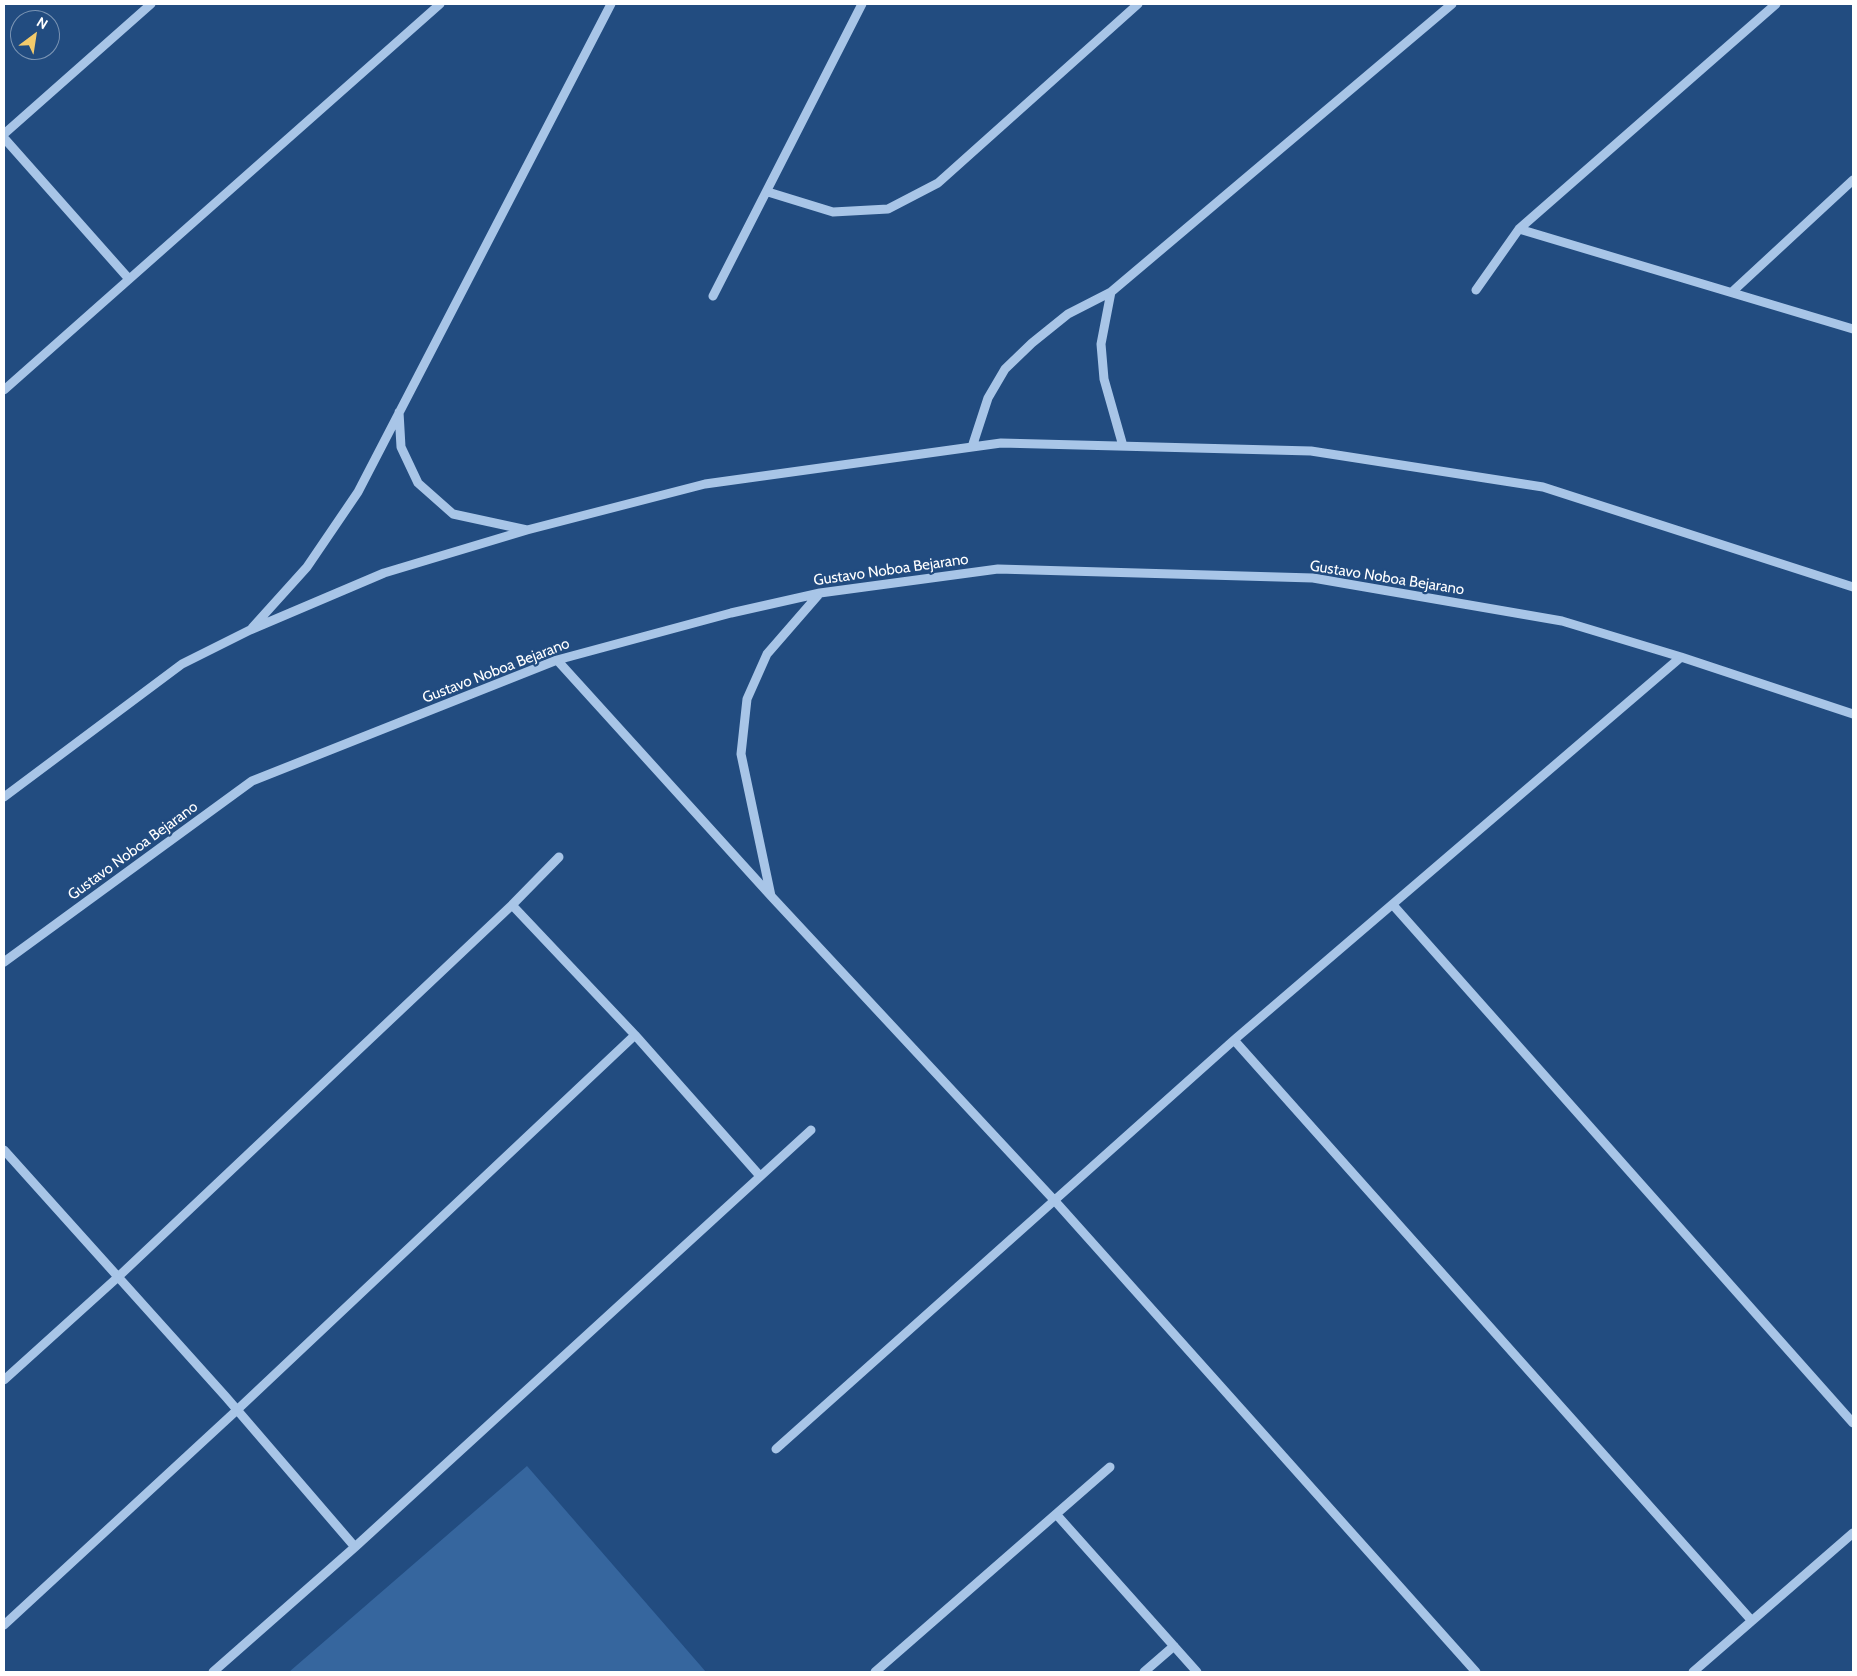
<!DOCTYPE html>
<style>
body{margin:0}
#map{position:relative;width:1857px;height:1676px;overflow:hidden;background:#224c80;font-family:Cabin,sans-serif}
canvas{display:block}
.frame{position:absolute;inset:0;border:5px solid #fff;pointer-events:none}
.north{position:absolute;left:10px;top:10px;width:50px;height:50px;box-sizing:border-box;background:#224c80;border:1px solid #7a94b3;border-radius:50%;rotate:31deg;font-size:14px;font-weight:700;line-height:20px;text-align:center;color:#fff}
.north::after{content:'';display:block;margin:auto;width:18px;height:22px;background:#f3ca6b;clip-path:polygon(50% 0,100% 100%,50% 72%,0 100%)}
</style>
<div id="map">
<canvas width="1857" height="1676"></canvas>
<div class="frame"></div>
<div class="north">N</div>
</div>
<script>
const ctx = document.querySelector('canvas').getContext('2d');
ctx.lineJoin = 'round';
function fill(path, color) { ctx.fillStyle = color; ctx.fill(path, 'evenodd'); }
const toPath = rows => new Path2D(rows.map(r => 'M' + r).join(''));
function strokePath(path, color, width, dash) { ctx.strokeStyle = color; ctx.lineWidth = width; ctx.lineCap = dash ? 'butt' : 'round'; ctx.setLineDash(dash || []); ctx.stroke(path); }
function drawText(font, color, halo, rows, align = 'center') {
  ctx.font = font + ' Cabin,sans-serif'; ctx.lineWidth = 4.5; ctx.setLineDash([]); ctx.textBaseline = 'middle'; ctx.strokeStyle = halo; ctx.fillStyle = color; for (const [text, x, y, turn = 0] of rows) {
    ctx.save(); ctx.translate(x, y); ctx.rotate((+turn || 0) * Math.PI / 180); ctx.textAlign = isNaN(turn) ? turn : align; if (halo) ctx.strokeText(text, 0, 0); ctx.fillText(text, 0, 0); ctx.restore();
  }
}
fill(toPath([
 [527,1466,706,1672,289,1672]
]), '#36669e');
strokePath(toPath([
 [4,134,151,4],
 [4,138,129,279],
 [768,192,833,212,888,209,938,183,1138,4],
 [1519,229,1853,329],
 [1476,290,1519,229,1776,4],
 [1111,292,1101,344,1104,379,1123,446],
 [1732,292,1853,180],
 [713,296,862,4],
 [4,390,440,4],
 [399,412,401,447,418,483,453,514,527,530],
 [972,447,988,398,1005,369,1032,343,1068,314,1111,292,1452,4],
 [252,628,307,567,358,492,611,4],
 [557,660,771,896,1055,1201,1476,1672],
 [4,797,182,664,250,630,384,573,527,530,705,484,1001,443,1311,451,1543,487,1853,587],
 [771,896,741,754,747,699,767,654,820,593],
 [512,905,635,1035,760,1176],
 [1393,905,1853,1423],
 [4,962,252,781,557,660,731,613,820,593,998,569,1313,578,1562,621,1681,657,1853,714],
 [1234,1040,1752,1621],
 [4,1150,226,1397,355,1547],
 [4,1380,118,1277,512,905,559,857],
 [776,1449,1234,1040,1681,657],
 [1056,1514,1197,1672],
 [4,1625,237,1410,635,1035],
 [213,1672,355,1547,811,1130],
 [875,1672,1110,1467],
 [1144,1672,1174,1646],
 [1693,1672,1853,1533]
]), '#a8c5e7', 9);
drawText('15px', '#fff', '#224c80', [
 ["Gustavo Noboa Bejarano",891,570,-8],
 ["Gustavo Noboa Bejarano",1387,578,9],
 ["Gustavo Noboa Bejarano",496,671,-21],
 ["Gustavo Noboa Bejarano",133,851,-36]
]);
</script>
